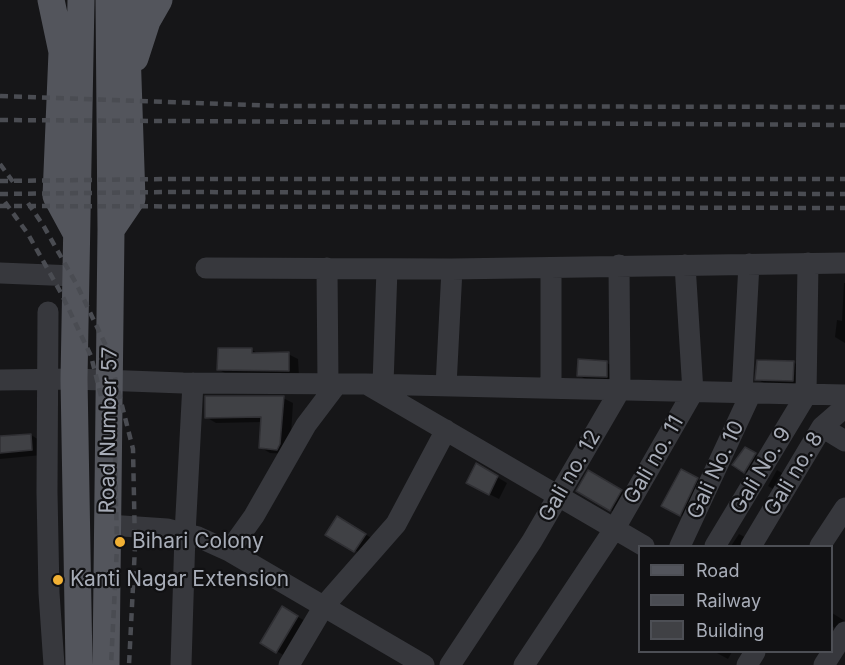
<!DOCTYPE html>
<style>
body{margin:0}
#map{position:relative;width:845px;height:665px;overflow:hidden;background:#161618;font-family:Inter,sans-serif}
canvas{display:block}
.legend{position:absolute;left:638px;top:545px;width:195px;height:108px;box-sizing:border-box;background:#111113;border:2px solid #4d4f55;margin:0;padding:8px 10px;list-style:none;font-size:18px;color:#a8adb8}
.legend li{display:flex;align-items:center;gap:12px;height:30px}
.legend b{width:30px;border:2px solid #4d4f55}
</style>
<div id="map">
<canvas width="845" height="665"></canvas>
<ul class="legend">
<li><b style="height:8px;background:#53555c"></b>Road</li>
<li><b style="height:8px;background:#4a4c52"></b>Railway</li>
<li><b style="height:16px;background:#404145"></b>Building</li>
</ul>
</div>
<script>
const ctx = document.querySelector('canvas').getContext('2d');
ctx.lineJoin = 'round';
function fill(path, color) { ctx.fillStyle = color; ctx.fill(path, 'evenodd'); }
const toPath = rows => new Path2D(rows.map(r => 'M' + r).join(''));
function strokePath(path, color, width, dash) { ctx.strokeStyle = color; ctx.lineWidth = width; ctx.lineCap = dash ? 'butt' : 'round'; ctx.setLineDash(dash || []); ctx.stroke(path); }
function drawText(font, color, halo, rows, align = 'center') {
  ctx.font = font + ' Inter,sans-serif'; ctx.lineWidth = 4.5; ctx.setLineDash([]); ctx.textBaseline = 'middle'; ctx.strokeStyle = halo; ctx.fillStyle = color; for (const [text, x, y, turn = 0] of rows) {
    ctx.save(); ctx.translate(x, y); ctx.rotate((+turn || 0) * Math.PI / 180); ctx.textAlign = isNaN(turn) ? turn : align; if (halo) ctx.strokeText(text, 0, 0); ctx.fillText(text, 0, 0); ctx.restore();
  }
}
fill(toPath([
 [844,283,845,283,845,343,835,337,837,320,842,321],
 [252,350,259,354,288,354,298,359,299,376,229,375,219,370],
 [793,362,803,368,803,386,767,385,757,379],
 [607,363,616,368,616,381,588,381,579,375],
 [283,398,293,403,290,450,287,454,270,453,260,447,262,422,216,423,206,417],
 [31,435,41,441,42,455,0,459,0,438],
 [745,449,765,460,754,477,734,465],
 [477,465,507,483,499,499,477,488],
 [777,470,787,476,780,493,768,486],
 [682,471,707,485,690,520,663,506],
 [589,472,636,500,625,518,578,491],
 [337,518,375,540,365,556,327,534],
 [739,534,752,541,749,546,731,546],
 [282,608,307,622,287,657,262,643],
 [832,613,845,621,845,629,843,633,832,626],
 [715,652,732,652,728,659]
]), '#0007');
const building = toPath([
 [218,348,252,348,252,353,289,352,289,371,217,370,218,348],
 [578,359,607,361,607,377,577,376,578,359],
 [757,360,794,361,793,381,755,380,757,360],
 [205,396,284,396,280,444,277,450,259,448,261,417,205,418,205,396],
 [31,434,32,450,0,453,0,436,31,434],
 [745,447,756,453,744,473,732,465,745,447],
 [476,463,498,476,489,495,466,483,476,463],
 [681,469,698,478,680,516,661,506,681,469],
 [588,470,622,490,610,511,576,491,588,470],
 [337,516,366,534,354,552,325,535,337,516],
 [282,606,298,616,276,653,260,643,282,606]
]);
fill(building, '#404145');
strokePath(building, '#303034', 1.5);
strokePath(toPath([
 [206,268,452,269,845,263],
 [327,268,328,384],
 [551,268,551,388],
 [0,273,75,276],
 [48,312,47,492,49,593,54,665],
 [0,380,74,379,183,383,366,384,845,395],
 [383,384,387,269],
 [368,385,644,546],
 [446,386,452,269],
 [742,393,749,264],
 [822,427,845,441],
 [108,525,167,529,198,537,229,551,424,665],
 [680,546,751,393],
 [715,546,806,395,808,263],
 [751,546,822,427,845,407],
 [820,546,845,508],
 [229,551,254,516,306,425,337,384],
 [181,665,185,534,193,383],
 [289,665,324,606,396,524,446,430],
 [450,665,532,541,620,390,619,265],
 [524,665,615,528,693,392,685,265],
 [747,665,755,652],
 [824,665,845,632]
]), '#37383d', 21);
strokePath(toPath([
 [51,0,62,52,56,196,75,231],
 [135,58,147,21,159,0],
 [111,230,132,199,127,49,127,11,130,0],
 [79,665,74,379,81,0],
 [106,665,111,230,109,0]
]), '#53555c', 27);
strokePath(toPath([
 [0,96,283,106,845,107],
 [0,120,845,125],
 [0,164,16,186],
 [0,181,168,179,845,179],
 [0,194,168,192,845,194],
 [5,202,28,234,61,293,91,356,115,452,117,547,111,665],
 [28,203,43,225,77,285,108,350,133,449,135,547,129,665],
 [0,206,845,208]
]), '#4a4c52', 4.5, [8, 6]);
for (const [x, y, r, color] of [
 [120,542,6,"#f2b134"],
 [58,580,6,"#f2b134"]
]) { const dot = new Path2D(); dot.arc(x, y, r, 0, 2 * Math.PI); ctx.fillStyle = color; ctx.fill(dot); strokePath(dot, '#111113', 2); }
drawText('21px', '#a8adb8', '#111113', [
 ["Road Number 57",109,430,-89],
 ["Gali no. 11",654,460,-60],
 ["Gali No. 10",716,470,-65],
 ["Gali No. 9",761,471,-59],
 ["Gali no. 8",794,474,-59],
 ["Gali no. 12",570,476,-60]
]);
drawText('21px', '#a8adb8', '#111113', [
 ["Bihari Colony",132,542],
 ["Kanti Nagar Extension",70,580]
], 'left');
</script>
